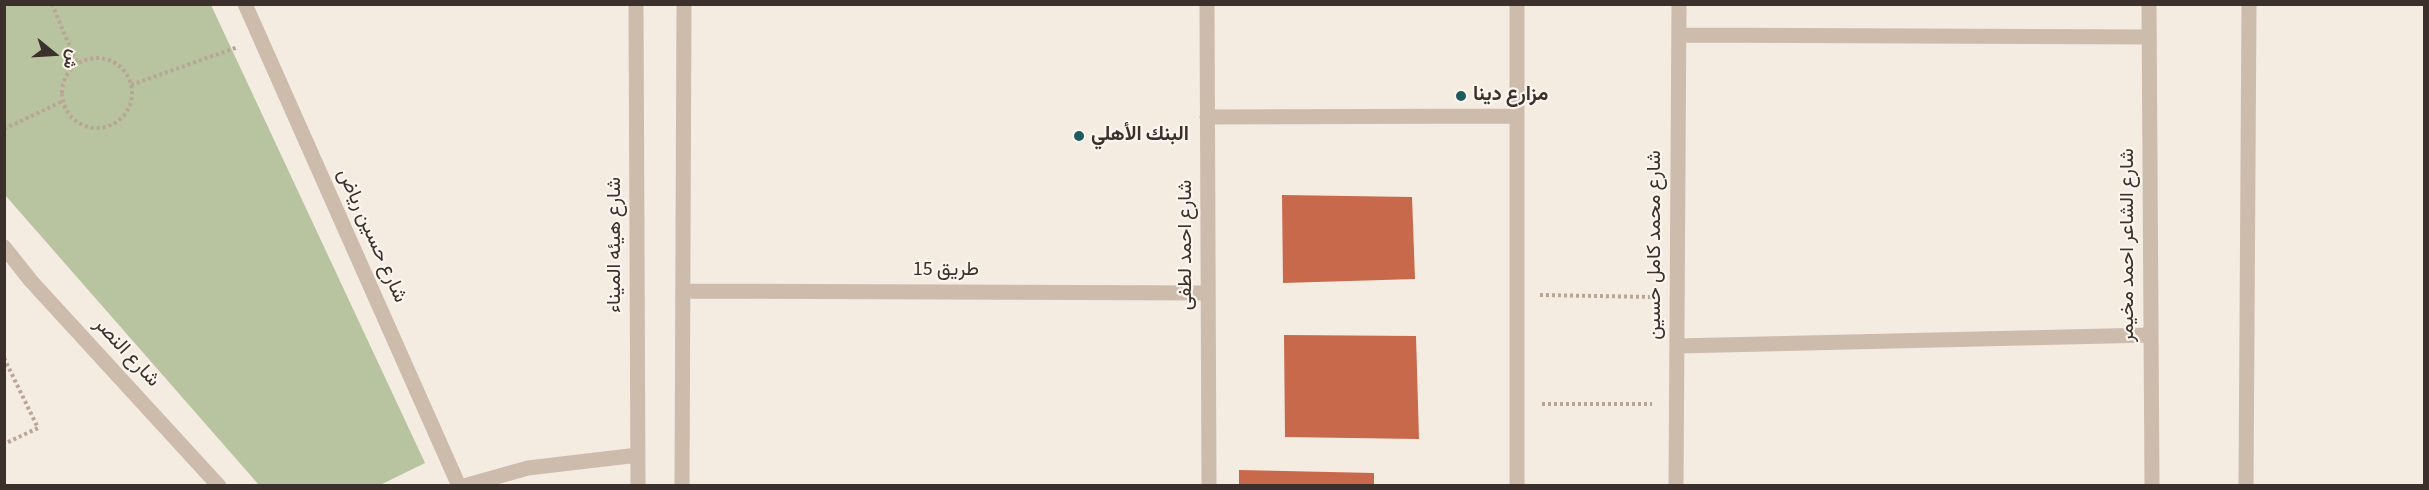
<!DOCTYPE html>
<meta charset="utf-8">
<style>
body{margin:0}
#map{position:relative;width:2429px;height:490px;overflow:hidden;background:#f4ebe1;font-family:"Source Sans 3",Vazirmatn,sans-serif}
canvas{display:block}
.frame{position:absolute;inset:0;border:6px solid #3b302b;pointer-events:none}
.north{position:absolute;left:24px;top:24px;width:60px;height:60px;-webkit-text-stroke:4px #fbf5ee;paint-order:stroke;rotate:108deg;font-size:16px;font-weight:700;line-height:24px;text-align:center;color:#3b302b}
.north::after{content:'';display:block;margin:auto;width:21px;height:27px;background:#3b302b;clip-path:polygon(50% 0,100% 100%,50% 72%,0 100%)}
</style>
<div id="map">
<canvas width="2429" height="490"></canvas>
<div class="frame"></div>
<div class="north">ش</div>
</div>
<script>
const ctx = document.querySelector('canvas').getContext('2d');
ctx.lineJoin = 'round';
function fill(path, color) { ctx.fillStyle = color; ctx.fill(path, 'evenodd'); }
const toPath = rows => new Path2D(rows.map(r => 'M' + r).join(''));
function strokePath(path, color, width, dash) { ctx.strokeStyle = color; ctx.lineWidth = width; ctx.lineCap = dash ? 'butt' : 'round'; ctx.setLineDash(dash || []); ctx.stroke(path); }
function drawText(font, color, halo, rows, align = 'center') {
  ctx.font = font + ' "Source Sans 3",Vazirmatn,sans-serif'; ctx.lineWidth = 4.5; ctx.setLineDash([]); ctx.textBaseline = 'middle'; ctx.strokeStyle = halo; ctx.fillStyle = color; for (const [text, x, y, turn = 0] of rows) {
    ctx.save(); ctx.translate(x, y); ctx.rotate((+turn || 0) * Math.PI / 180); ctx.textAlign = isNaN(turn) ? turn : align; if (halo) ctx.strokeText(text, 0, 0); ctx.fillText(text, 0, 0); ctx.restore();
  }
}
fill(toPath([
 [4,5,211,5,425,463,380,485,259,485,5,195]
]), '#b8c4a0');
fill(toPath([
 [1282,195,1412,197,1415,279,1283,283],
 [1284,335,1416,336,1419,439,1285,437],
 [1239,470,1374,473,1374,486,1239,486]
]), '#c8694b');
strokePath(toPath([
 [52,4,77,64],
 '62 93a35 35 0 1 1 70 0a35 35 0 1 1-70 0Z',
 [131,85,238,47],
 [4,129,63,101],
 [1540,295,1652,297],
 [4,358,38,428,4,444],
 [1542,404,1652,404]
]), '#b9a596', 4, [3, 3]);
strokePath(toPath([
 [245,4,459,486],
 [636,4,638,486],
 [1207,4,1209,486],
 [2149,4,2152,486],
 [1679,35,2149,37],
 [1207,117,1517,116],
 [4,247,31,281,219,486],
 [683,291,1208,293],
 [1677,346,2151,335],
 [464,486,528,468,638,455],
 [682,486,684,4],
 [1517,486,1517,4],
 [1676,486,1679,4],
 [2246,486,2249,4]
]), '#cdbbac', 15);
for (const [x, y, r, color] of [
 [1461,96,6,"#1f5a5e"],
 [1079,136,6,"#1f5a5e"]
]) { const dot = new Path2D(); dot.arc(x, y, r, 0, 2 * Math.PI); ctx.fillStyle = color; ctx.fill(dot); strokePath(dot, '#fbf5ee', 2); }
drawText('bold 20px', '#3b302b', '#fbf5ee', [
 ["مزارع دينا",1473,96],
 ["البنك الأهلي",1091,136]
], 'left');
drawText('20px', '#3b302b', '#fbf5ee', [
 ["شارع حسين رياض",371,236,66],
 ["شارع هيئه الميناء",616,245,-90],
 ["شارع احمد لطفى",1187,245,-90],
 ["شارع محمد كامل حسين",1656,245,-90],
 ["شارع الشاعر احمد مخيمر",2129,245,-90],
 ["طريق 15",946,271],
 ["شارع النصر",126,353,47]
]);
</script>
